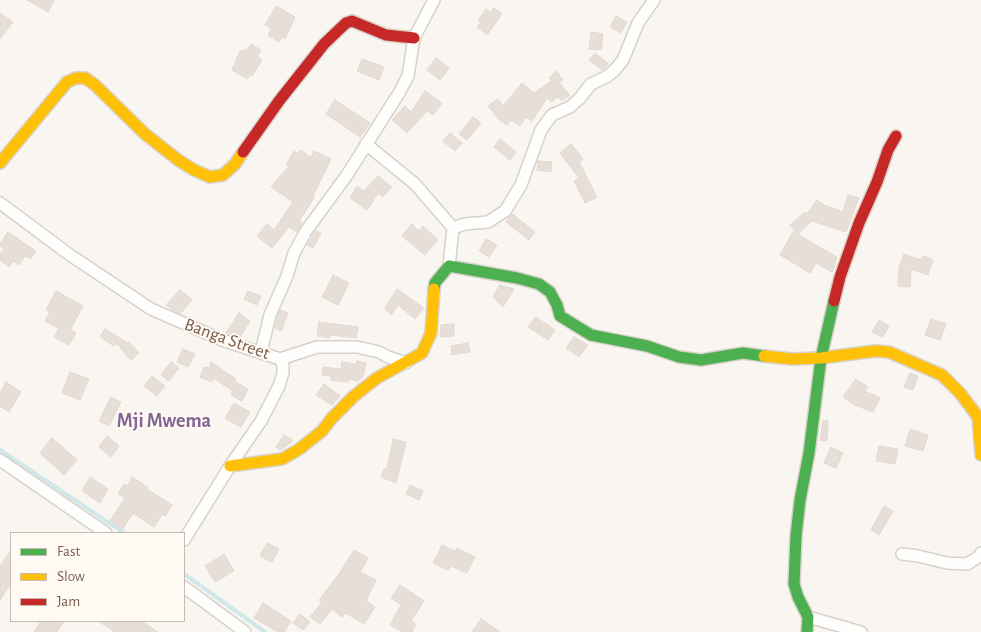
<!DOCTYPE html>
<style>
body{margin:0}
#map{position:relative;width:981px;height:632px;overflow:hidden;background:#f9f5f0;font-family:"Alegreya Sans",sans-serif}
canvas{display:block}
.legend{position:absolute;left:10px;top:532px;width:175px;height:90px;box-sizing:border-box;background:#fffaf3;border:1px solid #cabbb1;margin:0;padding:6px 9px;list-style:none;font-size:15px;color:#7a5c4d}
.legend li{display:flex;align-items:center;gap:10px;height:25px}
.legend b{width:25px;border:1px solid #cabbb1}
</style>
<div id="map">
<canvas width="981" height="632"></canvas>
<ul class="legend">
<li><b style="height:6px;background:#4caf50"></b>Fast</li>
<li><b style="height:6px;background:#ffc107"></b>Slow</li>
<li><b style="height:6px;background:#c62828"></b>Jam</li>
</ul>
</div>
<script>
const ctx = document.querySelector('canvas').getContext('2d');
ctx.lineJoin = 'round';
const toPath = rows => new Path2D(rows.map(r => 'M' + r).join(''));
function strokePath(path, color, width, dash) { ctx.strokeStyle = color; ctx.lineWidth = width; ctx.lineCap = dash ? 'butt' : 'round'; ctx.setLineDash(dash || []); ctx.stroke(path); }
function fill(path, color) { ctx.fillStyle = color; ctx.fill(path, 'evenodd'); }
function drawText(font, color, halo, rows, align = 'center') {
  ctx.font = font + ' "Alegreya Sans",sans-serif'; ctx.lineWidth = 4; ctx.setLineDash([]); ctx.textBaseline = 'middle'; ctx.strokeStyle = halo; ctx.fillStyle = color; for (const [text, x, y, turn = 0] of rows) {
    ctx.save(); ctx.translate(x, y); ctx.rotate((+turn || 0) * Math.PI / 180); ctx.textAlign = isNaN(turn) ? turn : align; if (halo) ctx.strokeText(text, 0, 0); ctx.fillText(text, 0, 0); ctx.restore();
  }
}
strokePath(toPath([
 [0,450,124,533],
 [184,574,265,632]
]), '#d0e8ea', 4);
const building = toPath([
 [27,0,54,0,48,12,27,0],
 [276,6,295,17,285,39,282,37,279,42,268,35,271,28,265,25,276,6],
 [494,8,502,14,487,35,477,27,481,22,478,20,486,9,490,12,494,8],
 [0,13,13,22,0,39,0,13],
 [616,16,627,22,621,33,610,27,616,16],
 [591,32,603,34,601,50,589,49,591,32],
 [251,44,261,50,257,56,262,60,252,76,250,75,247,79,232,70,240,51,247,50,251,44],
 [595,53,609,64,602,70,589,60,595,53],
 [436,58,449,68,440,80,427,70,436,58],
 [362,59,384,67,379,80,357,71,362,59],
 [556,71,563,80,559,83,570,95,562,101,558,97,551,102,547,98,532,121,526,117,520,126,511,120,507,125,499,120,488,106,498,99,503,106,522,83,534,93,552,81,549,78,556,71],
 [425,91,442,103,433,115,427,111,407,133,392,120,405,106,411,112,425,91],
 [335,100,370,123,360,137,326,114,335,100],
 [473,117,481,123,467,140,459,134,473,117],
 [450,133,462,143,455,151,443,141,450,133],
 [500,139,516,152,510,160,494,147,500,139],
 [571,144,583,159,579,162,597,197,585,203,574,181,579,178,560,153,571,144],
 [300,150,311,157,314,151,331,159,313,196,314,198,299,221,302,223,297,232,289,227,272,248,257,236,267,224,274,230,293,202,271,187,289,166,286,165,294,151,298,154,300,150],
 [538,161,552,162,551,172,537,170,538,161],
 [378,176,392,187,383,197,378,193,367,210,350,198,357,186,364,191,378,176],
 [848,195,859,198,846,232,812,221,798,234,790,225,805,212,807,214,817,200,824,205,843,212,848,195],
 [512,214,535,232,529,240,506,222,512,214],
 [412,224,419,231,423,226,438,240,425,255,402,236,412,224],
 [316,231,321,233,313,248,307,245,316,231],
 [8,232,36,251,30,259,25,256,19,265,13,261,9,267,0,260,0,254,4,249,0,246,0,244,8,232],
 [793,232,837,257,832,272,816,263,810,273,780,255,793,232],
 [486,239,497,245,489,257,479,251,486,239],
 [904,254,921,260,923,256,933,260,928,275,911,269,910,287,898,286,899,267,904,254],
 [333,275,349,283,338,305,322,297,333,275],
 [500,285,514,289,503,307,493,297,500,285],
 [397,289,424,308,415,319,398,305,391,315,385,308,397,289],
 [180,290,192,300,180,314,173,310,166,305,180,290],
 [56,291,83,306,70,330,76,333,69,345,54,337,59,328,45,321,50,312,46,310,56,291],
 [248,291,261,296,257,305,244,299,248,291],
 [280,310,288,313,281,331,275,328,280,310],
 [239,313,250,321,239,338,226,333,239,313],
 [536,317,555,330,548,340,528,327,536,317],
 [931,319,946,324,940,340,925,335,931,319],
 [879,320,889,326,883,337,872,332,879,320],
 [319,322,358,327,356,338,330,335,330,338,317,336,319,322],
 [454,324,454,336,440,337,441,325,454,324],
 [105,329,128,343,129,342,139,353,131,360,116,343,114,346,100,337,105,329],
 [574,337,588,345,579,357,566,348,574,337],
 [468,343,470,352,452,355,451,346,468,343],
 [183,349,195,354,188,367,177,362,183,349],
 [357,361,366,363,363,377,358,381,348,379,348,382,331,380,331,376,322,375,323,367,341,369,342,362,356,364,357,361],
 [171,362,179,368,169,381,161,375,171,362],
 [211,362,236,379,234,381,248,389,242,401,231,395,233,391,213,378,212,382,200,377,204,367,209,368,211,362],
 [70,372,89,379,80,400,62,393,70,372],
 [910,373,918,376,913,390,904,387,910,373],
 [152,376,165,386,157,396,144,386,152,376],
 [856,379,868,387,865,391,880,398,873,412,855,405,843,397,856,379],
 [6,382,21,392,9,412,0,406,0,393,6,382],
 [324,384,340,396,332,405,316,395,324,384],
 [111,397,121,402,109,426,99,421,111,397],
 [234,403,250,412,241,427,225,418,234,403],
 [823,421,828,421,827,441,820,440,823,421],
 [910,429,928,435,923,451,905,446,910,429],
 [284,435,293,440,291,443,280,450,276,447,284,435],
 [107,436,119,446,111,457,99,447,107,436],
 [52,438,77,460,64,475,40,453,52,438],
 [393,439,406,442,396,483,381,477,384,469,387,469,393,439],
 [879,446,898,449,895,464,876,461,879,446],
 [831,447,843,453,836,468,824,463,831,447],
 [90,477,108,489,100,503,82,491,90,477],
 [132,477,148,487,147,489,172,505,165,516,162,514,154,527,133,513,122,530,110,521,125,498,118,494,124,484,127,486,132,477],
 [410,485,423,491,419,500,406,494,410,485],
 [884,506,893,511,879,535,871,530,884,506],
 [267,543,279,549,272,562,260,556,267,543],
 [442,545,455,551,457,548,475,557,467,573,451,566,448,570,433,563,442,545],
 [11,550,11,583,0,600,0,566,11,550],
 [354,550,368,558,360,572,376,580,366,601,375,607,364,624,346,613,342,617,332,609,320,624,310,617,322,602,319,600,339,574,354,550],
 [224,554,234,571,215,582,205,566,224,554],
 [400,585,424,601,411,621,416,624,412,632,403,632,390,625,401,605,391,598,400,585],
 [263,603,291,621,284,632,278,632,254,618,263,603],
 [300,614,310,622,303,630,293,623,300,614],
 [481,619,500,632,472,632,481,619],
 [41,621,64,621,57,632,34,632,41,621],
 [98,621,141,621,158,632,115,632,98,621]
]);
fill(building, '#e6ded7');
strokePath(building, '#e2d8d2', 1);
const street = toPath([
 [366,144,415,184,453,228],
 [0,203,70,255,151,309,222,340,280,359,283,365,283,373,279,386,261,421,230,466,184,540],
 [449,266,453,228,465,224,488,222,505,211,521,185,541,130,552,115,570,107,580,98,591,84,606,77,614,71,623,60,638,23,654,0],
 [261,352,270,315,287,276,294,253,306,231,347,175,399,93,408,76,414,38,434,0],
 [280,359,317,347,357,347,379,352,388,357,406,363],
 [0,460,106,533],
 [902,554,918,556,947,563,967,564,980,556,981,553],
 [184,587,245,632],
 [808,617,861,632]
]);
const fast = toPath([
 [434,289,435,283,449,266,517,278,539,284,550,292,557,305,560,316,591,335,647,346,679,357,701,360,743,353,764,356],
 [807,632,808,617,798,597,794,584,796,536,800,500,809,453,821,358,834,301]
]);
const slow = toPath([
 [0,163,67,82,76,78,85,78,95,85,144,133,178,160,194,170,210,177,223,175,235,164,243,152],
 [764,356,792,359,821,358,875,351,889,352,942,375,960,393,978,417,981,455],
 [230,466,282,459,298,450,322,431,332,418,354,396,377,378,422,353,431,333,434,289]
]);
const jam = toPath([
 [243,152,279,101,324,44,346,23,352,21,386,35,414,38],
 [834,301,840,277,859,223,877,182,888,150,896,136]
]);
strokePath(street, '#d7d1cb', 14);
strokePath(fast, '#d9d2cb', 14);
strokePath(slow, '#d9d2cb', 14);
strokePath(jam, '#d9d2cb', 14);
strokePath(street, '#fefefd', 11);
strokePath(fast, '#4caf50', 11);
strokePath(slow, '#ffc107', 11);
strokePath(jam, '#c62828', 11);
drawText('18px', '#7a5c4d', '#fffaf3', [
 ["Banga Street",227,339,20]
]);
drawText('bold 20px', '#846695', '#fffaf3', [
 ["Mji Mwema",164,421]
]);
</script>
